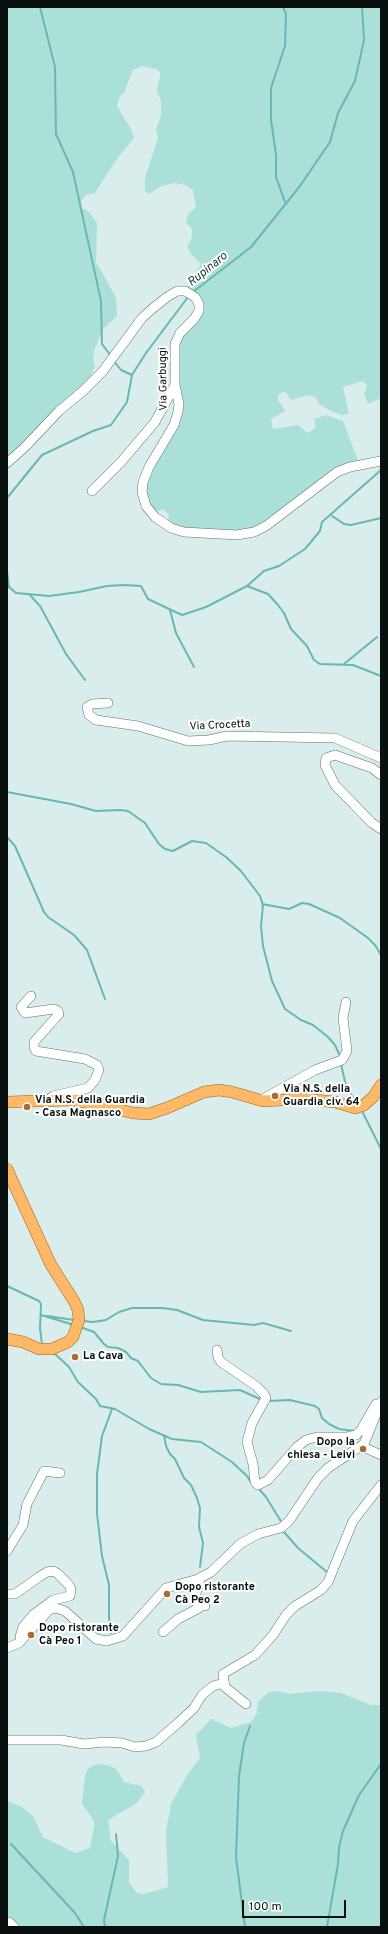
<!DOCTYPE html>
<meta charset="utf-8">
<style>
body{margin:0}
#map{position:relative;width:388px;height:1934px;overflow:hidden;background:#d9eeec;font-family:Overpass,sans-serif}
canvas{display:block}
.frame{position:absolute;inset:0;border:8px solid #091110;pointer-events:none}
.scale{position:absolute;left:242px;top:1900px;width:104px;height:18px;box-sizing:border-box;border:2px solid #091110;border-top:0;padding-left:5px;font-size:12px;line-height:14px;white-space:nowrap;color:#091110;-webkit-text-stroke:3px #fff;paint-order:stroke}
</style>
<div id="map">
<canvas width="388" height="1934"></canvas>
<div class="frame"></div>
<div class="scale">100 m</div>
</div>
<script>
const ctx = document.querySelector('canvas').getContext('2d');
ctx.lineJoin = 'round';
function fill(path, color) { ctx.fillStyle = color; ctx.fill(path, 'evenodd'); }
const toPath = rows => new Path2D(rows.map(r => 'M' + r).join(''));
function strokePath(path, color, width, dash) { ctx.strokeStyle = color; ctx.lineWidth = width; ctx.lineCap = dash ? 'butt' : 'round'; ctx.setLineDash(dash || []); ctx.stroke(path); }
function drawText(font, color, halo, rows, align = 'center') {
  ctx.font = font + ' Overpass,sans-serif'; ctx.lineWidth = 4; ctx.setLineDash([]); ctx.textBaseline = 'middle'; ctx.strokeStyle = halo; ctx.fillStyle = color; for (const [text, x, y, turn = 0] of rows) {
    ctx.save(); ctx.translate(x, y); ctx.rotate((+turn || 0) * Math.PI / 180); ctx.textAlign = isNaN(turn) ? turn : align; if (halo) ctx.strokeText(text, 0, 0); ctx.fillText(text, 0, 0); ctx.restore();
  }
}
fill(toPath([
 [7,7,381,7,381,398,368,404,364,394,367,386,363,381,343,387,349,414,342,415,331,411,320,405,315,397,309,395,291,400,285,391,278,395,278,400,285,411,271,419,273,429,298,425,307,433,316,428,314,419,326,415,343,421,359,463,251,529,237,532,198,530,179,527,168,521,169,515,163,509,154,513,145,496,146,485,150,470,179,426,182,417,182,404,178,387,179,346,182,337,200,316,195,292,188,287,201,264,191,254,187,246,192,238,192,229,186,222,189,213,196,207,193,190,185,185,175,183,161,186,149,194,145,191,145,178,158,138,156,129,161,116,161,102,157,90,160,77,160,72,156,69,142,66,133,70,124,93,120,96,117,106,131,129,134,138,116,160,95,193,85,195,80,204,81,208,89,212,97,223,96,262,116,297,117,316,103,329,94,351,93,361,95,366,91,376,7,458],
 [279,1691,289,1694,320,1691,341,1693,371,1705,381,1705,381,1927,7,1927,7,1801,22,1807,33,1816,43,1837,75,1853,90,1848,94,1827,94,1821,82,1804,85,1776,87,1770,92,1766,98,1764,111,1766,117,1770,124,1782,141,1786,145,1792,137,1803,108,1820,111,1841,129,1860,129,1882,137,1893,144,1894,168,1887,166,1831,171,1804,187,1775,200,1758,196,1735,211,1719,231,1728,251,1722,257,1713,258,1702,269,1692]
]), '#abe0d9');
strokePath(toPath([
 [40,7,55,67,56,134,73,172,101,301,102,344,111,356],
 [283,7,286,14,285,46,271,88,271,120,276,155,276,177,285,202],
 [193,292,251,247,300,186,330,142,338,113,355,81,364,40,362,7],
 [113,360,121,370,132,375],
 [7,504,7,498,42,455,93,431,111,425,127,402,132,375,146,353,188,297],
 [332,516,344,524,351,525,381,518],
 [7,571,9,587,7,588],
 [247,586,268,594,278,605,284,613,291,629,307,646,314,660,320,664,353,665,381,676],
 [9,587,16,593,49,596,79,592,107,586,124,585,141,586,148,599,182,615,206,607,247,586,264,571,279,566,305,549,320,531,322,522,381,470],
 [29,594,40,606,66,654,85,680],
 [170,610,176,633,194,667],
 [344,664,377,637],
 [7,792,71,804,96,811,120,810,128,811,145,823,159,844,165,849,173,851,192,841,206,843,226,857,241,871,260,896,263,905,261,926,263,946,272,981,285,1009,301,1020,313,1025,328,1037,335,1045,340,1056],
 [7,837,15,846,44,912,48,917,74,935,87,950,105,999],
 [262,904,289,909,302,903,309,904,340,918,368,938,375,945,381,955],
 [341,1064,346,1086,357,1104],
 [361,1109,381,1149],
 [7,1286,39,1301,41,1304,40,1328,42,1345],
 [41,1315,74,1325],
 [47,1316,74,1320],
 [83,1321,93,1322,106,1320,119,1312,132,1308,162,1308,177,1310,203,1320,254,1325,263,1323,291,1331],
 [80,1327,94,1332,104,1344,108,1347,118,1348,126,1352,131,1358,138,1361,151,1378,161,1384,178,1385,201,1392,240,1390,262,1400],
 [54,1353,69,1367,78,1382,96,1399,100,1406,115,1409,149,1429,172,1439,201,1442,232,1462,247,1476,252,1484],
 [268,1401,290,1400,315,1406,319,1409,322,1418,329,1424,339,1429,355,1431],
 [164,1435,166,1446,170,1454,175,1459,184,1478,191,1485,197,1498,200,1508,199,1527,203,1543,200,1567],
 [259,1489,266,1497,282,1523],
 [283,1529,284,1532,298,1548,328,1573],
 [111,1633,109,1617,109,1585,102,1556,97,1514,97,1474,102,1436,112,1409],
 [11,1844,75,1913,84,1927],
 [105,1927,104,1920,118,1856,116,1834],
 [245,1927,236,1857,239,1776,244,1743,250,1726],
 [327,1927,338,1864,339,1847,343,1831,359,1795,381,1764]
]), '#68b8b0', 2);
const minor = toPath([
 [7,463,25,447,59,411,83,391,103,371,142,318,152,309,167,297,177,291,185,291,195,297,199,304,199,311,194,319,180,333,175,344,175,385,179,404,178,412,174,425,149,467,143,482,142,492,146,506,155,517,171,528,184,532,237,535,254,532,266,526,337,472,350,467,381,461],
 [92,491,121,462,155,422,175,385],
 [108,703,92,704,87,707,89,715,96,720,138,726,188,741,209,740,227,736,335,738,381,758],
 [381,775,372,768,335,755,326,758,325,765,335,785,372,823,381,829],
 [31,996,21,1007,25,1013,54,1009,58,1011,59,1014,34,1042,34,1047,36,1051,85,1059,97,1065,99,1070,95,1080,88,1088,53,1096,48,1100],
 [261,1100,315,1070,342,1060,347,1051,343,1018,346,1002],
 [217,1350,218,1357,221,1362,256,1386,264,1394,266,1398,252,1423,247,1442,253,1464,255,1482,258,1485,268,1480,297,1447,306,1440,317,1437,347,1437,356,1435,361,1430,376,1404],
 [361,1446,381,1455],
 [7,1551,23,1525,27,1504,44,1471,60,1473],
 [200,1578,195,1597,197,1603,205,1606],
 [7,1594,15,1594,39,1577,47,1572,53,1571,57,1573,69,1585,71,1589,70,1596,53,1600,34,1614,23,1627,20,1637,21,1641],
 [163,1632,178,1619,199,1608,201,1605],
 [7,1648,19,1643,49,1610,56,1608,65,1611,96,1639,107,1641,123,1636,166,1588,198,1579,211,1572,240,1544,258,1534,281,1528,289,1521,318,1478,328,1468,364,1444,381,1402],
 [246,1704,225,1687,223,1674,255,1655,273,1635,286,1615,295,1606,321,1590,328,1582,353,1521,381,1485],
 [7,1740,61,1740,84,1744,105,1742,122,1743,135,1747,146,1746,156,1742,178,1723,194,1708,202,1695,213,1686,224,1683],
 [7,1922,9,1922,14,1927]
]);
const major = toPath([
 [7,1102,70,1100,92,1103,133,1113,149,1114,167,1108,204,1092,219,1090,232,1092,263,1101,304,1099,335,1102,355,1108,364,1105,373,1097,381,1085],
 [7,1169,51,1265,74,1301,78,1310,79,1320,73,1337,68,1342,52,1349,39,1349,23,1342,7,1339]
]);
strokePath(minor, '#5f7270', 10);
strokePath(major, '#a86008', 12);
strokePath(minor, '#fff', 9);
strokePath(major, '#feb968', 11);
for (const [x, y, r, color] of [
 [275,1096,4,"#ab6a34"],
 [27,1107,4,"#ab6a34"],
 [75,1357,4,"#ab6a34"],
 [363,1449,4,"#ab6a34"],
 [167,1594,4,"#ab6a34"],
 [31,1635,4,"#ab6a34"]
]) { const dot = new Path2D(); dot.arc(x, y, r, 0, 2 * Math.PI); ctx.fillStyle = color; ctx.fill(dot); strokePath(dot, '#fff', 1.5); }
drawText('11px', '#091110', '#fff', [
 ["Via Garbuggi",164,379,-91],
 ["Via Crocetta",220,726,-3]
]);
drawText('bold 11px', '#091110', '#fff', [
 ["Via N.S. della",283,1090],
 ["Guardia civ. 64",283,1103],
 ["Via N.S. della Guardia",35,1101],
 ["- Casa Magnasco",35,1114],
 ["La Cava",83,1357],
 ["Dopo la",355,1443,"right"],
 ["chiesa - Leivi",355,1456,"right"],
 ["Dopo ristorante",175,1588],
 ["Cà Peo 2",175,1601],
 ["Dopo ristorante",39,1629],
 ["Cà Peo 1",39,1642]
], 'left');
drawText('italic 12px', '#123936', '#fff', [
 ["Rupinaro",208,270,-39]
]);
</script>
